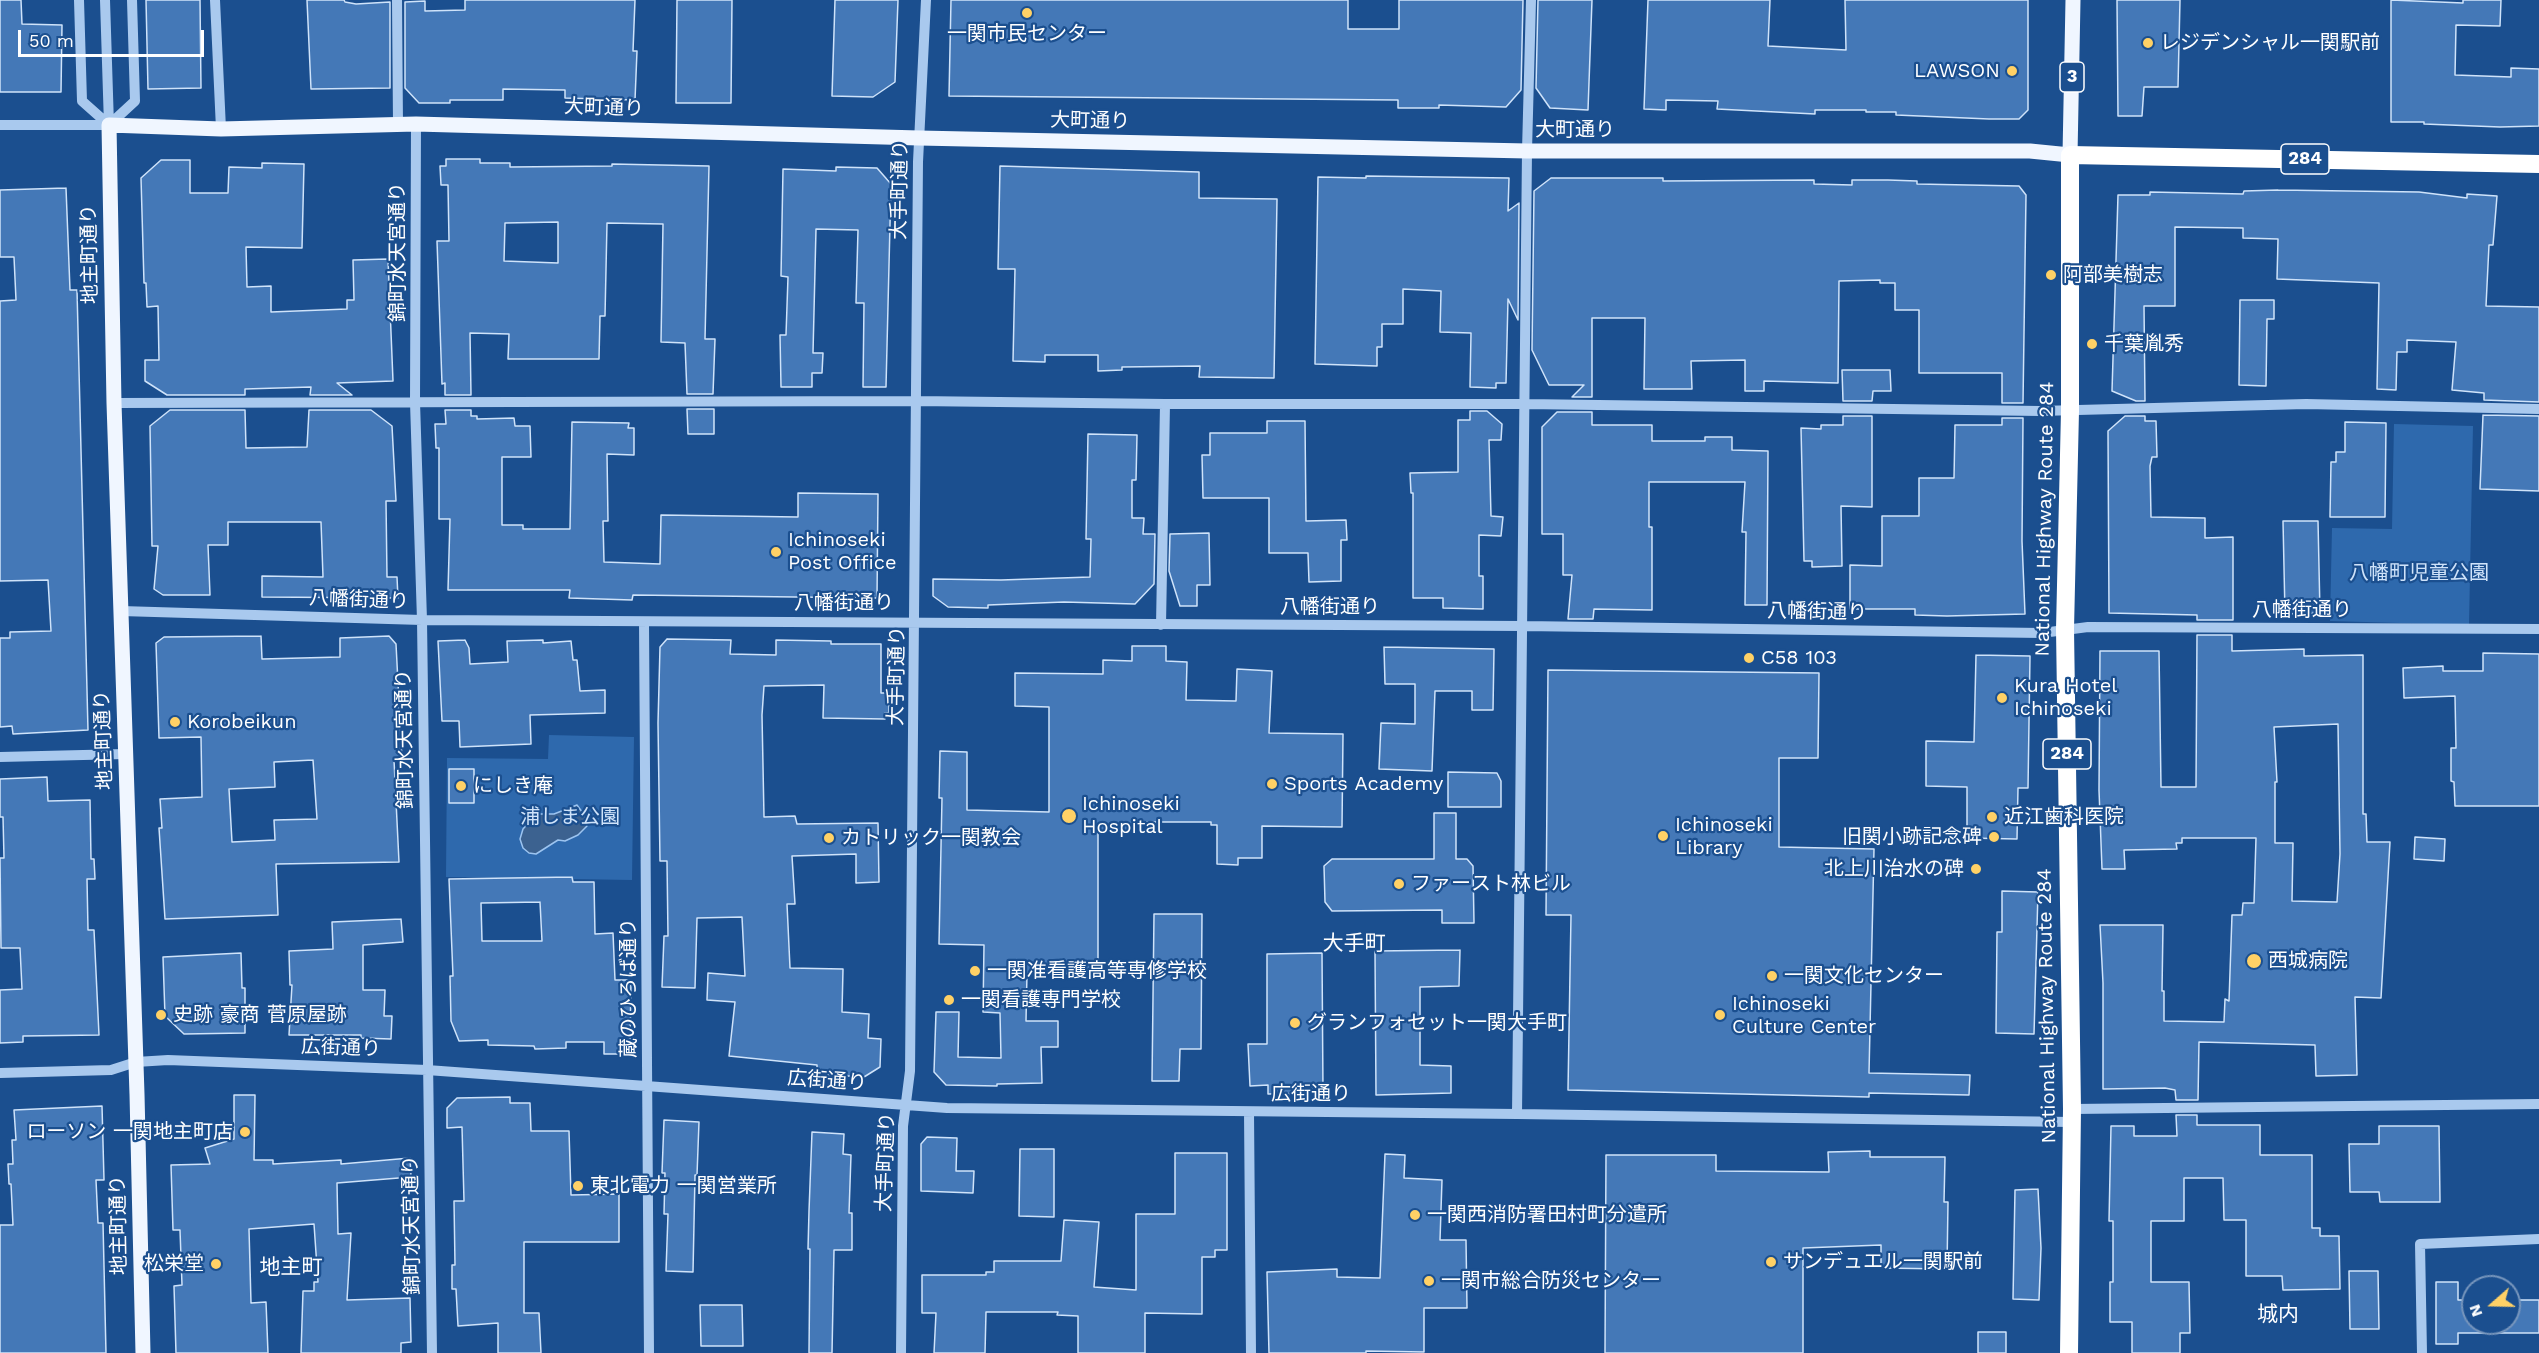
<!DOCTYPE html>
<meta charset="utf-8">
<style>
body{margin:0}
#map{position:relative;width:2539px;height:1353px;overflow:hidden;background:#1b4f8f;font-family:"Work Sans",sans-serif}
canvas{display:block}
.north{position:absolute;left:2461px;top:1275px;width:60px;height:60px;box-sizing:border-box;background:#1b4f8f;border:2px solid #7695bc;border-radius:50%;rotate:250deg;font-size:16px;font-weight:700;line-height:24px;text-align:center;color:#fff}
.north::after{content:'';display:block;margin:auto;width:21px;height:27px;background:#ffd166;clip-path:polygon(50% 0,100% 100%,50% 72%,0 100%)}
.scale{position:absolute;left:18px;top:30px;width:186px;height:27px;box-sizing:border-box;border:3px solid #fff;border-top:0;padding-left:8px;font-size:18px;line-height:21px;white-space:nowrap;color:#fff;-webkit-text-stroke:4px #1b4f8f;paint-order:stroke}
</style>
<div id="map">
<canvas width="2539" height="1353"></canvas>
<div class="north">N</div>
<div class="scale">50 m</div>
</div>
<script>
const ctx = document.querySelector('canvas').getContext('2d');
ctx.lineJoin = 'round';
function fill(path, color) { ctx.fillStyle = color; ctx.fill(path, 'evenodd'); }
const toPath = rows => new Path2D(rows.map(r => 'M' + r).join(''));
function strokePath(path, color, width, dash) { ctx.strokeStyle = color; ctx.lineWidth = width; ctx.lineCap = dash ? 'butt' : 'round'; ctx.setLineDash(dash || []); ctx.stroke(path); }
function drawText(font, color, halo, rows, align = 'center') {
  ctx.font = font + ' "Work Sans","Noto Sans JP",sans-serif'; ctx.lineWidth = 4.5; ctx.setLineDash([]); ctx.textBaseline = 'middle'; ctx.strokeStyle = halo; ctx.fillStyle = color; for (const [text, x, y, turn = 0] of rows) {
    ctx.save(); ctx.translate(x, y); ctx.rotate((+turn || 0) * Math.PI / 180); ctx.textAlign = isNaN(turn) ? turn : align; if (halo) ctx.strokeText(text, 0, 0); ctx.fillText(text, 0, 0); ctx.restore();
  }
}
fill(toPath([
 [2394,424,2473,426,2469,625,2330,621,2332,528,2392,529],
 [549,735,634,737,632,880,446,877,447,758,548,759]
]), '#2e69ad');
const water = toPath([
 [577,805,585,816,587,826,578,835,565,841,558,840,536,854,529,853,523,848,520,839,523,829,533,818,539,814,554,814,577,805]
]);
fill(water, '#3c6290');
strokePath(water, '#9cc4f0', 1.5);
const building = toPath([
 [0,0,21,0,22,24,62,25,61,92,0,92,0,0],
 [146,0,200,0,201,88,148,89,146,0],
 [307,0,344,0,345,2,356,4,390,2,390,88,311,89,307,0],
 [465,0,635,0,633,51,637,51,635,100,565,98,565,90,503,89,503,100,450,100,450,103,419,103,405,88,405,2,425,1,425,11,465,10,465,0],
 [677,0,732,0,731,103,676,103,677,0],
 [835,0,898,0,895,82,873,97,832,96,835,0],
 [951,0,1348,0,1348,29,1399,29,1399,0,1523,0,1521,90,1506,107,1439,105,1439,108,1398,108,1398,100,949,96,951,0],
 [1538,0,1592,0,1588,110,1550,108,1536,88,1538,0],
 [1648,0,1770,0,1768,46,1846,50,1845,0,2028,0,2028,110,2019,119,1989,119,1896,115,1896,112,1866,112,1866,110,1815,110,1815,114,1717,109,1718,101,1666,100,1666,110,1644,109,1648,0],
 [2117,0,2180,0,2178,87,2144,87,2142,116,2118,116,2117,0],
 [2391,0,2463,3,2463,0,2501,0,2500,26,2456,25,2455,75,2511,77,2511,68,2539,69,2539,126,2500,127,2424,124,2424,122,2391,122,2391,0],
 [446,159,480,159,480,163,510,163,510,167,612,166,612,164,709,166,705,339,715,339,713,394,687,394,685,343,661,342,663,224,607,223,605,316,600,316,599,359,508,359,509,334,470,333,471,395,445,395,445,383,442,384,437,241,449,241,448,185,441,185,440,166,446,166,446,159],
 [558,222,558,263,504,261,505,223,558,222],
 [161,160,190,160,190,193,228,193,229,167,262,168,262,163,304,164,302,248,246,247,247,287,271,286,271,312,347,309,347,300,354,300,353,260,388,259,393,381,337,383,352,395,310,395,311,387,245,389,245,395,167,395,145,381,145,360,159,360,158,306,147,307,146,283,144,283,141,178,161,160],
 [1000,166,1199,172,1199,198,1277,199,1274,378,1199,377,1200,366,1122,367,1122,370,1098,371,1098,355,1045,355,1045,362,1013,361,1015,269,998,269,1000,166],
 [836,167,877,168,891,184,886,387,863,387,864,303,856,303,858,230,816,229,813,353,823,353,822,373,812,373,812,387,781,387,780,335,786,335,788,277,781,276,783,169,836,171,836,167],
 [1366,176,1509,178,1508,211,1519,203,1518,320,1508,299,1506,383,1496,383,1496,388,1470,387,1471,333,1440,332,1441,291,1403,289,1403,324,1382,324,1382,347,1377,347,1377,366,1315,364,1318,177,1366,178,1366,176],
 [1551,178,1663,178,1663,181,1814,180,1814,184,1852,185,1852,180,1888,180,1917,181,1917,184,2019,186,2026,195,2023,403,2002,403,2002,373,1919,373,1919,310,1895,310,1895,283,1880,283,1880,280,1839,281,1838,383,1764,381,1764,391,1745,391,1745,360,1691,361,1692,389,1644,389,1645,318,1592,318,1592,397,1572,397,1584,385,1549,385,1532,350,1534,191,1551,178],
 [66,188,70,290,77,290,88,730,13,734,12,726,0,727,0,638,10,638,10,632,51,631,48,580,0,581,0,301,16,300,14,257,0,257,0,190,66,188],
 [2278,190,2419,192,2467,198,2467,194,2497,196,2493,245,2489,245,2486,306,2539,307,2539,402,2484,400,2484,393,2452,390,2456,342,2407,340,2407,352,2397,352,2396,390,2377,389,2379,283,2277,279,2278,239,2243,238,2243,228,2175,227,2175,306,2144,306,2145,401,2136,401,2112,391,2118,195,2150,195,2150,192,2243,194,2244,191,2278,190],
 [2240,300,2274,300,2274,319,2267,319,2266,386,2239,385,2240,300],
 [1842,370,1890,370,1891,391,1873,391,1872,401,1843,401,1842,370],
 [687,409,714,409,714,434,688,434,687,409],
 [170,410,245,410,246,448,307,447,309,410,371,410,392,426,396,501,386,501,387,577,397,577,398,598,262,597,262,576,323,577,321,522,228,522,228,545,208,545,210,595,163,595,154,589,158,546,152,546,150,426,170,410],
 [445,410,471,410,471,416,477,416,477,419,514,418,515,426,530,426,531,457,502,457,502,525,523,525,523,529,570,529,572,422,629,423,628,428,634,428,634,455,607,454,608,521,603,521,604,562,660,564,661,515,798,517,798,493,878,494,877,598,633,595,632,600,569,598,570,590,448,590,450,519,439,519,439,448,436,448,435,424,446,424,445,410],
 [1470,411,1487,411,1502,424,1501,440,1489,440,1491,516,1503,517,1501,536,1479,535,1479,576,1483,576,1483,609,1443,608,1443,598,1413,598,1413,493,1411,493,1410,473,1458,472,1458,420,1470,420,1470,411],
 [1557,412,1592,412,1592,425,1652,425,1652,441,1705,441,1705,437,1732,437,1732,450,1768,451,1767,605,1745,605,1746,532,1742,532,1745,482,1649,482,1649,527,1652,527,1652,610,1594,609,1593,619,1568,619,1572,575,1563,575,1563,534,1542,534,1542,427,1557,412],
 [2483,415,2539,416,2539,491,2480,489,2483,415],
 [1843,416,1872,416,1872,507,1841,506,1842,566,1812,567,1812,561,1804,561,1801,428,1821,429,1821,425,1843,425,1843,416],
 [2125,416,2145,416,2145,421,2156,421,2157,457,2152,457,2150,466,2151,517,2205,518,2205,538,2233,537,2233,620,2197,620,2197,615,2109,613,2108,431,2125,416],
 [2002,418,2023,418,2022,541,2025,614,1947,616,1915,615,1915,609,1850,609,1850,565,1882,566,1882,516,1919,516,1919,478,1954,478,1955,425,2002,425,2002,418],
 [1267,421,1305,421,1306,521,1346,520,1347,540,1341,540,1341,581,1309,582,1308,553,1269,553,1269,498,1203,498,1202,455,1210,455,1210,433,1267,433,1267,421],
 [2345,422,2386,423,2385,517,2330,517,2331,462,2336,462,2336,452,2345,452,2345,422],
 [1088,434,1137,435,1136,480,1132,480,1132,518,1144,518,1143,534,1155,534,1154,584,1135,604,1064,602,988,605,988,608,948,607,933,596,933,579,1001,580,1090,577,1091,539,1086,539,1088,434],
 [2283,521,2318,521,2320,613,2285,614,2283,521],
 [1209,533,1210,585,1197,585,1197,606,1180,606,1169,571,1170,534,1209,533],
 [2197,635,2232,635,2232,651,2304,649,2304,656,2363,655,2363,814,2366,814,2367,842,2390,842,2381,998,2355,997,2357,1075,2316,1076,2315,1045,2199,1042,2198,1100,2176,1100,2175,1090,2165,1088,2103,1089,2103,983,2100,925,2163,925,2162,991,2164,991,2164,1021,2224,1022,2225,999,2229,1001,2232,915,2242,915,2243,903,2254,903,2256,838,2182,838,2182,843,2176,843,2177,849,2124,850,2125,869,2102,869,2099,790,2100,651,2159,651,2161,787,2196,787,2197,635],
 [2338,724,2340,854,2337,902,2292,901,2293,843,2275,843,2275,782,2277,782,2274,727,2338,724],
 [261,636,262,659,340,657,340,638,389,636,396,644,402,760,394,760,399,862,276,864,278,915,165,919,159,828,162,828,160,799,202,797,201,737,159,738,156,643,164,637,261,636],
 [313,760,317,819,274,820,275,840,232,842,229,789,275,787,274,762,313,760],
 [667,639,731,640,730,654,776,655,776,640,831,641,831,644,881,644,881,693,889,693,889,713,885,713,885,719,823,718,824,685,764,686,762,715,764,817,795,816,797,824,878,823,879,882,856,883,856,854,792,856,795,904,787,904,790,968,843,969,842,1012,869,1014,868,1038,881,1039,880,1067,864,1077,817,1074,817,1065,729,1056,735,1002,707,1000,708,973,745,976,742,917,697,918,695,988,662,987,664,936,668,936,667,861,660,861,658,723,660,647,667,639],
 [465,640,469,648,470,664,508,662,507,641,543,640,543,643,571,641,573,660,577,660,580,691,605,690,605,713,530,715,531,744,460,747,459,721,442,721,438,641,465,640],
 [1132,646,1166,646,1166,661,1187,662,1186,700,1236,701,1237,669,1272,671,1269,733,1343,734,1342,827,1262,826,1262,858,1238,858,1238,865,1217,864,1217,825,1211,825,1211,822,1134,822,1134,831,1098,831,1098,974,1027,973,1026,1021,1058,1021,1058,1047,1041,1047,1042,1083,997,1084,997,1086,946,1085,934,1072,936,1012,959,1012,958,1057,1001,1058,1000,1013,983,1012,984,945,939,944,942,798,939,798,940,751,967,752,967,810,1049,812,1049,707,1015,706,1015,673,1103,674,1103,660,1132,661,1132,646],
 [1384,647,1494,649,1493,710,1472,710,1472,691,1435,691,1432,771,1379,769,1381,723,1415,724,1415,684,1385,684,1384,647],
 [2483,653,2539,654,2539,806,2455,806,2454,782,2451,781,2451,748,2456,748,2455,696,2404,698,2403,668,2443,666,2443,671,2483,671,2483,653],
 [1976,655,2030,656,2028,788,2018,788,2017,839,1967,838,1967,787,1926,786,1926,741,1974,742,1976,655],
 [1548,670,1819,673,1818,758,1779,758,1779,847,1874,849,1869,1073,1970,1075,1969,1095,1869,1093,1869,1097,1568,1090,1571,915,1546,915,1548,670],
 [449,769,474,769,474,803,449,803,449,769],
 [1448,772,1497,773,1501,781,1501,807,1448,807,1448,772],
 [47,777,48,801,90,800,91,859,94,859,95,879,87,879,88,930,94,930,99,1035,23,1036,23,1042,0,1043,0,990,22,989,20,948,1,948,0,858,4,858,3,817,0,817,0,779,47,777],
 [1434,813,1456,813,1456,859,1467,859,1473,866,1474,923,1442,923,1442,910,1332,911,1325,902,1324,866,1332,859,1434,859,1434,813],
 [2415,837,2445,839,2444,861,2414,859,2415,837],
 [572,877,573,882,594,882,595,934,613,933,615,980,631,980,630,1046,621,1054,604,1054,604,1042,566,1042,566,1048,535,1049,534,1046,488,1045,488,1040,459,1041,451,1021,450,976,453,976,449,879,572,877],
 [540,902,542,941,482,941,481,903,540,902],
 [2002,891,2038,892,2034,1034,1996,1033,1997,932,2002,932,2002,891],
 [1154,914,1202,914,1201,1049,1180,1049,1179,1081,1152,1081,1154,914],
 [401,919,403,942,363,945,363,990,385,990,384,1016,392,1016,391,1039,361,1038,361,1035,289,1035,292,985,290,985,289,951,333,949,332,922,401,919],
 [1460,950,1459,986,1420,987,1420,1065,1451,1066,1451,1093,1376,1095,1375,951,1460,950],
 [241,953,242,988,245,988,245,1033,184,1034,165,1016,163,957,241,953],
 [1322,953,1323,1093,1268,1094,1268,1085,1250,1086,1248,1044,1267,1044,1267,954,1322,953],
 [234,1095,255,1095,254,1160,273,1160,273,1164,341,1160,341,1164,410,1158,411,1177,337,1183,338,1234,351,1233,347,1300,410,1298,411,1342,401,1343,401,1353,301,1353,303,1291,314,1291,314,1282,318,1282,314,1224,249,1229,251,1303,266,1302,268,1353,176,1353,174,1286,182,1285,180,1230,173,1230,171,1165,210,1164,205,1148,234,1139,234,1095],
 [510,1097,510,1103,530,1103,531,1131,569,1131,571,1195,619,1194,619,1242,524,1242,524,1313,539,1313,541,1353,498,1353,498,1323,458,1326,456,1289,452,1289,452,1265,455,1265,454,1201,464,1201,462,1127,447,1128,447,1108,457,1098,510,1097],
 [102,1106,104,1180,96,1180,98,1223,103,1223,106,1353,0,1353,0,1225,13,1225,11,1184,9,1184,8,1164,13,1164,12,1140,16,1140,14,1110,102,1106],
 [2176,1115,2197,1115,2197,1125,2260,1125,2260,1155,2312,1155,2312,1228,2320,1228,2320,1236,2339,1236,2340,1289,2283,1290,2282,1276,2246,1276,2246,1220,2224,1220,2223,1178,2184,1178,2184,1221,2151,1221,2151,1282,2189,1282,2190,1333,2180,1333,2180,1353,2132,1353,2132,1322,2110,1322,2110,1282,2113,1282,2113,1221,2109,1221,2111,1126,2134,1126,2134,1136,2177,1136,2176,1115],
 [664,1120,699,1122,697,1175,695,1175,693,1272,666,1271,668,1214,664,1214,665,1173,662,1173,664,1120],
 [2379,1126,2439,1126,2440,1202,2380,1202,2379,1192,2350,1192,2349,1144,2379,1144,2379,1126],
 [812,1132,844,1134,843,1154,851,1155,849,1213,852,1213,852,1250,834,1250,832,1353,809,1353,810,1249,808,1249,809,1211,812,1132],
 [927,1137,957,1138,956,1171,974,1171,973,1193,921,1191,921,1144,927,1137],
 [1020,1149,1054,1149,1054,1217,1019,1216,1020,1149],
 [1870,1151,1870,1157,1945,1157,1944,1202,1948,1202,1947,1269,1881,1268,1881,1245,1803,1248,1803,1353,1605,1353,1606,1155,1716,1155,1716,1171,1829,1172,1828,1152,1870,1151],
 [1175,1153,1227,1153,1227,1250,1215,1250,1215,1257,1202,1257,1202,1314,1145,1313,1145,1353,1078,1353,1078,1316,1057,1315,1058,1312,986,1312,985,1353,934,1353,936,1313,922,1313,922,1275,986,1275,986,1272,994,1272,994,1261,1061,1261,1064,1220,1099,1222,1094,1287,1136,1290,1136,1214,1175,1214,1175,1153],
 [1385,1154,1405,1155,1404,1178,1442,1180,1440,1240,1466,1240,1467,1308,1424,1308,1424,1352,1366,1351,1366,1353,1269,1353,1267,1272,1337,1269,1337,1277,1380,1278,1385,1154],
 [2038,1189,2041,1248,2039,1300,2013,1299,2015,1190,2038,1189],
 [2349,1271,2378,1271,2379,1329,2350,1329,2349,1271],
 [2436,1282,2458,1282,2458,1300,2473,1300,2473,1323,2509,1323,2509,1300,2539,1300,2539,1333,2458,1333,2458,1344,2436,1344,2436,1282],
 [700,1305,742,1305,743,1346,701,1346,700,1305],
 [1978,1332,2006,1332,2006,1353,1978,1353,1978,1332]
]);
fill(building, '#4478b7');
strokePath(building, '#cfe3fa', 1.5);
strokePath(toPath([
 [79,0,82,101,109,125],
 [105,0,109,125],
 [215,0,221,129],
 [397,0,398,124],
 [1531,0,1527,151,1517,1114,2071,1122],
 [416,124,415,402,422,620,432,1353],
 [0,125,109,125,135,101,132,0],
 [114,403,916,401,1165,404,1525,404,2040,411,2306,404,2539,409],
 [121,611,422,620,1523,626,2042,633,2088,627,2539,629],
 [644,622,649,1353],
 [1161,625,1165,404],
 [0,757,125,754],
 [0,1073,111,1070,136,1062,168,1060,427,1070,947,1108,1517,1114],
 [2072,1109,2539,1104],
 [1249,1112,1251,1353],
 [901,1353,903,1126,910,1071,918,162,926,0],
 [2422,1353,2420,1244,2539,1239]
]), '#a9c9ee', 10);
strokePath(toPath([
 [143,1353,137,1094,114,403,109,125,221,129,416,124,919,138,1527,151,2030,151,2070,155,2073,0]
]), '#f0f6ff', 15);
strokePath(toPath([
 [2069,1353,2072,1109,2065,629,2070,411,2070,155,2539,164]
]), '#fff', 18);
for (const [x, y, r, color] of [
 [1027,13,6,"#ffd166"],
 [2148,43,6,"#ffd166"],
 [2012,71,6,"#ffd166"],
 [2051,275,6,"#ffd166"],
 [2092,344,6,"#ffd166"],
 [776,552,6,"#ffd166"],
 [1749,658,6,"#ffd166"],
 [2002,698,6,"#ffd166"],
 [175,722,6,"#ffd166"],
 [1272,784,6,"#ffd166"],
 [461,786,6,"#ffd166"],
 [1069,816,8,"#ffd166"],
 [1992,817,6,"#ffd166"],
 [1663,836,6,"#ffd166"],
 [1994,837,6,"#ffd166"],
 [829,838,6,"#ffd166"],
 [1976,869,6,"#ffd166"],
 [1399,884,6,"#ffd166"],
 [2254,961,8,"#ffd166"],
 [975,971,6,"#ffd166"],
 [1772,976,6,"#ffd166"],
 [949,1000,6,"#ffd166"],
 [161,1015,6,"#ffd166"],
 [1720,1015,6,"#ffd166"],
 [1295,1023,6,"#ffd166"],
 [245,1132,6,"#ffd166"],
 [578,1186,6,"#ffd166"],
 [1415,1215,6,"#ffd166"],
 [1771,1262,6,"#ffd166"],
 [216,1264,6,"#ffd166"],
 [1429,1281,6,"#ffd166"]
]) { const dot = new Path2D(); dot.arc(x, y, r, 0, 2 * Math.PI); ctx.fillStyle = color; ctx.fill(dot); strokePath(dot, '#1b4f8f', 2); }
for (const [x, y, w] of [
 [2072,77,24],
 [2305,159,48],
 [2067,754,48]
]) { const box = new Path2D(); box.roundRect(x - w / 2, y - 15, w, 30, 4.5); ctx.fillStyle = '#1b4f8f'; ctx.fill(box); strokePath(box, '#fff', 1.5); }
drawText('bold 18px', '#fff', null, [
 ["3",2072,77],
 ["284",2305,159],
 ["284",2067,754]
]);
drawText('20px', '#fff', '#1b4f8f', [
 ["一関市民センター",1027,34,"center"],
 ["レジデンシャル一関駅前",2160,43],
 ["LAWSON",2000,71,"right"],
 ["阿部美樹志",2063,275],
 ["千葉胤秀",2104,344],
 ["Ichinoseki",788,540],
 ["Post Office",788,563],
 ["C58 103",1761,658],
 ["Kura Hotel",2014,686],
 ["Ichinoseki",2014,709],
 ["Korobeikun",187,722],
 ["Sports Academy",1284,784],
 ["にしき庵",473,786],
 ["Ichinoseki",1082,804],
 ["Hospital",1082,827],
 ["近江歯科医院",2004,817],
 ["Ichinoseki",1675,825],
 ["Library",1675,848],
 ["旧関小跡記念碑",1982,837,"right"],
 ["カトリック一関教会",841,838],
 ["北上川治水の碑",1964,869,"right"],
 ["ファースト林ビル",1411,884],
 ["西城病院",2268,961],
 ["一関准看護高等専修学校",987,971],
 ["一関文化センター",1784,976],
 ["一関看護専門学校",961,1000],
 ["Ichinoseki",1732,1004],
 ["Culture Center",1732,1027],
 ["史跡 豪商 菅原屋跡",173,1015],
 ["グランフォセット一関大手町",1307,1023],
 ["ローソン 一関地主町店",233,1132,"right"],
 ["東北電力 一関営業所",590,1186],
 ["一関西消防署田村町分遣所",1427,1215],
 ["サンデュエル一関駅前",1783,1262],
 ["松栄堂",204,1264,"right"],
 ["一関市総合防災センター",1441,1281]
], 'left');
drawText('20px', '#fff', '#1b4f8f', [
 ["大町通り",604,108,2],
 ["大町通り",1090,121,1],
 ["大町通り",1575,130],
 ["大手町通り",900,190,-89],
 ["錦町水天宮通り",398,252,-90],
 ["地主町通り",90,254,-91],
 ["National Highway Route 284",2045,519,-89],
 ["八幡街通り",359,600,2],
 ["八幡街通り",844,603],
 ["八幡街通り",1330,607],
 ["八幡街通り",2302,610],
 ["八幡街通り",1817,612,1],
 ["大手町通り",897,676,-89],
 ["錦町水天宮通り",405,739,-91],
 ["地主町通り",104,740,-92],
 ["蔵のひろば通り",629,988,-90],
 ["National Highway Route 284",2047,1006,-91],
 ["広街通り",341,1048,2],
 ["広街通り",827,1081,4],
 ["広街通り",1311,1094],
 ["大手町通り",886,1162,-88],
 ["地主町通り",119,1225,-91],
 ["錦町水天宮通り",412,1225,-91]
]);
drawText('20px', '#cfe3fa', '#1b4f8f', [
 ["八幡町児童公園",2419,573],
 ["浦しま公園",570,817]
]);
drawText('21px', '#fff', '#1b4f8f', [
 ["大手町",1354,944],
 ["地主町",291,1268],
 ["城内",2278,1315]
]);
</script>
